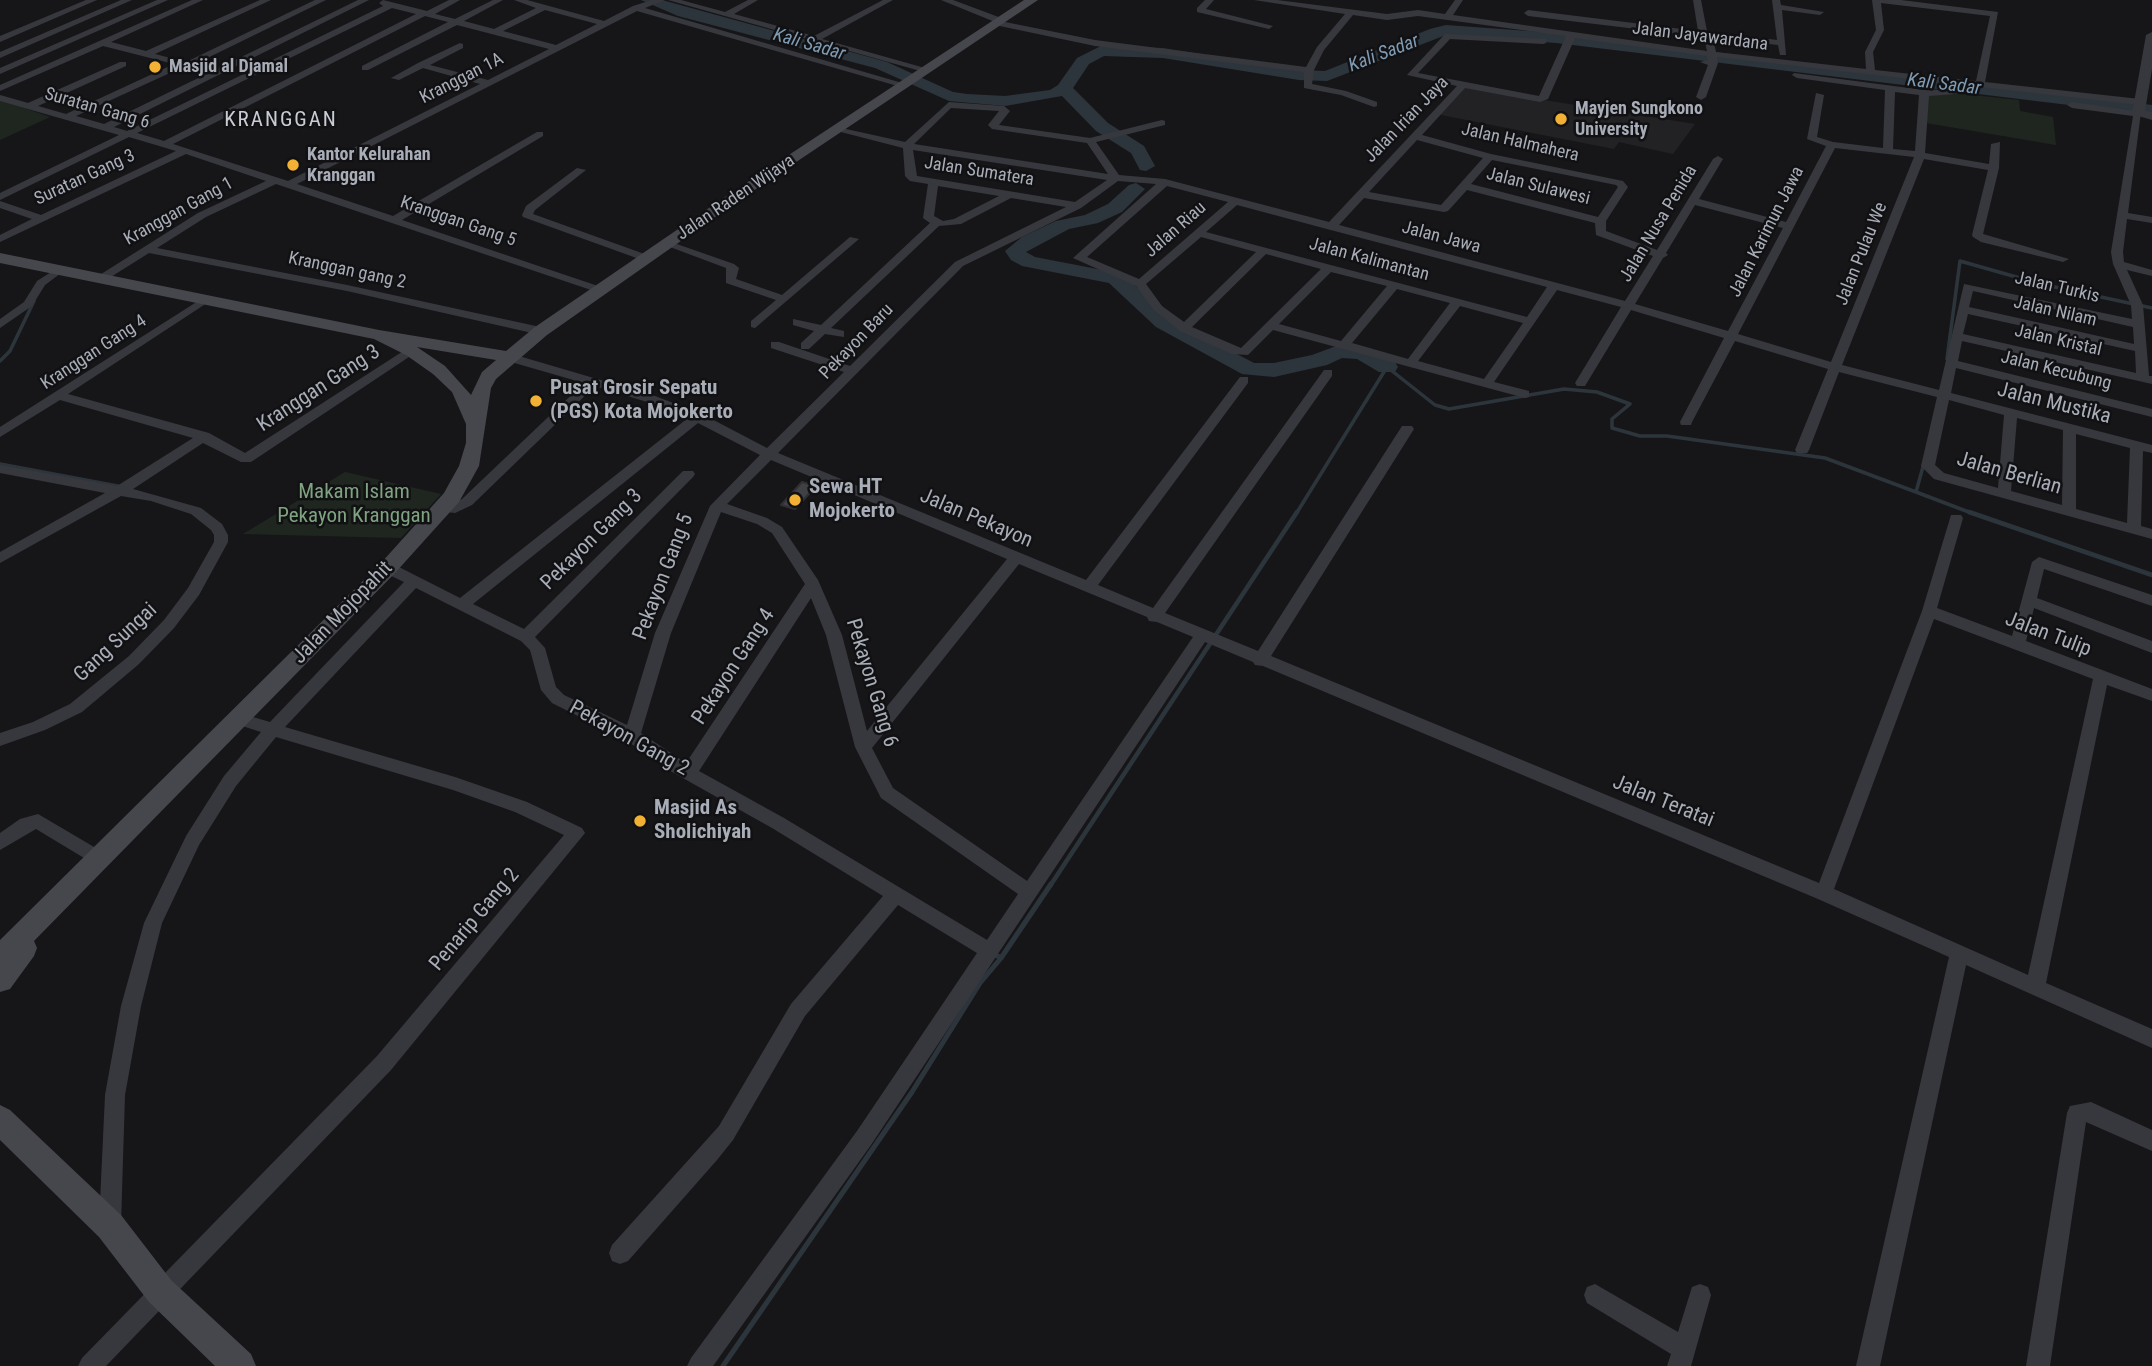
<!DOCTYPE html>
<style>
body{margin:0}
canvas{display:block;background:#161618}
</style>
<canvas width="2152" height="1366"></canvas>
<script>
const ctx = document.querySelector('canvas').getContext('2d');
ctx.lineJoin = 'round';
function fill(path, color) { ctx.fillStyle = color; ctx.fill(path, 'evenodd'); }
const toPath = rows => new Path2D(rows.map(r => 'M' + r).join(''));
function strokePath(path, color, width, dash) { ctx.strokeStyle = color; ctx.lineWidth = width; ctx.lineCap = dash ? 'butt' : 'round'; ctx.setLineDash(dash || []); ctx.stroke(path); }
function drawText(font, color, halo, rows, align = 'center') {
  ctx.font = font + ' "Roboto Condensed",sans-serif'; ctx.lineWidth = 5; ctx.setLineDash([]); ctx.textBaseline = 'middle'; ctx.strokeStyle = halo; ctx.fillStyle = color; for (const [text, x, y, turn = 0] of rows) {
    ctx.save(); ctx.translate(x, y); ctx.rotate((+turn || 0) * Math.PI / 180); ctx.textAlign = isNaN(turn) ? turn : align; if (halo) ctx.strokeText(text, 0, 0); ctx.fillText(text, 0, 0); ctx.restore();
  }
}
fill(toPath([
 [1463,86,1544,100,1695,124,1673,154,1619,142,1614,149,1436,114]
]), '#222225');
fill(toPath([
 [1945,92,2019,100,2020,111,2053,117,2056,145,1926,123,1927,94],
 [0,99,13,104,50,117,0,140],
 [345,472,441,494,401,538,243,534]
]), '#1e261f');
strokePath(toPath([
 [1947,359,1960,261,2041,284,2152,308],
 [0,361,10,351,34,301],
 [0,464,123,487],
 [1916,492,1974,514],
 [1296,514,1387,367,1435,405,1449,409,1564,389,1597,392,1630,404,1612,419,1612,428,1640,436,1667,436,1825,458,1916,492,1924,463]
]), '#2c353c', 3.5);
strokePath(toPath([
 [1969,512,2152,575],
 [1050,886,1297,512]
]), '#2c353c', 4.5);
strokePath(toPath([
 [992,953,1001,958,1051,884],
 [723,1366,912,1092,980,983,1001,958]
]), '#2c353c', 5);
fill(toPath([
 [641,0,662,0,887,62,953,92,967,94,1005,96,1050,90,1058,85,1077,58,1101,46,1163,48,1299,70,1325,71,1430,29,1446,25,1556,33,2152,105,2152,115,1556,43,1446,35,1327,81,1299,80,1163,58,1104,56,1089,64,1073,88,1108,123,1144,146,1155,166,1146,171,1140,170,1131,153,1096,131,1062,96,1005,106,949,101,875,68,678,16,641,0],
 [1136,183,1145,189,1122,212,1098,223,1069,229,1026,252,1035,257,1123,274,1170,319,1254,363,1274,363,1312,355,1339,345,1370,348,1395,362,1398,367,1395,372,1379,372,1357,359,1342,358,1327,365,1274,377,1242,374,1156,327,1109,283,1022,266,1011,260,1005,251,1022,237,1056,221,1085,215,1108,204,1129,185,1136,183]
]), '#2c353c');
const building = toPath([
 [802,482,816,486,795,509,781,505,802,482]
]);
fill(building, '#404145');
strokePath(building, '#303034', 2);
fill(toPath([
 [86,0,97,0,0,42,0,36,86,0],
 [121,0,132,0,0,58,0,52,121,0],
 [157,0,168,0,0,74,0,68,157,0],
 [192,0,203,0,111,42,146,51,260,0,271,0,155,54,186,62,315,0,326,0,195,64,198,65,198,69,183,67,76,116,104,124,358,0,369,0,114,127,127,131,383,6,379,3,383,0,427,11,449,0,460,0,435,14,455,19,493,0,503,0,464,21,494,29,536,8,514,0,527,0,604,21,633,6,652,0,665,0,645,8,909,85,901,87,637,11,297,184,393,216,537,132,543,132,543,136,402,220,604,288,606,290,600,293,276,184,206,217,157,248,347,285,545,328,545,334,541,335,347,291,149,253,106,280,98,280,98,276,198,213,266,181,186,154,0,242,0,235,32,219,0,208,0,201,41,215,176,151,129,137,0,200,0,193,119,135,0,101,0,95,28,103,120,62,126,62,126,66,38,106,66,114,174,64,103,46,0,91,0,85,192,0],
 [392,8,416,14,164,141,137,133,392,8],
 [545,10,597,24,556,45,503,31,545,10],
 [425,16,448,22,362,66,362,70,368,70,457,25,549,49,488,80,430,65,463,48,463,44,460,43,418,63,391,78,399,80,423,68,480,84,288,181,173,144,425,16],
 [668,0,681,0,725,12,748,0,758,0,734,14,814,36,883,0,893,0,822,39,932,70,924,72,668,0],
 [941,0,953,0,1004,19,1005,22,1095,40,1306,67,1317,47,1345,14,1254,0,1277,0,1387,14,1418,10,1445,14,1455,0,1463,0,1453,15,1707,51,1704,37,1528,16,1524,13,1528,10,1698,31,1693,0,1701,0,1707,31,1777,40,1772,0,1780,0,1781,5,1824,12,1820,15,1782,10,1786,55,1780,55,1778,45,1713,38,1716,52,1866,69,1865,52,1876,30,1872,0,1901,0,1998,12,1985,82,2140,99,2145,102,2140,105,1717,57,1718,63,1706,97,1701,100,1696,97,1708,65,1700,62,1708,60,1707,56,1575,38,1548,99,1540,102,1465,88,1422,135,1491,154,1623,181,1628,187,1606,221,1606,231,1657,250,1713,159,1718,156,1723,159,1699,199,1786,222,1826,146,1807,139,1816,93,1824,95,1817,137,1833,142,1883,148,1885,90,1797,78,1792,75,1794,73,1924,90,1959,89,1961,91,1956,94,1929,96,1925,153,1989,164,1991,144,2000,142,1999,168,1983,234,2069,259,2063,262,1981,242,1973,237,1972,235,1988,170,1924,159,1842,365,1939,390,1964,284,2132,319,2131,305,2113,264,2111,252,2133,116,2072,108,2067,105,2072,102,2141,112,2128,213,2152,217,2152,223,2127,219,2123,252,2124,262,2152,270,2152,276,2127,270,2143,305,2149,376,2152,376,2152,384,1962,341,1958,361,2152,409,2152,417,1956,368,1951,393,2152,445,2152,453,2143,451,2141,526,2152,529,2152,539,1934,479,1921,466,1937,397,1839,372,1809,450,1807,453,1797,453,1795,450,1828,369,1735,341,1692,422,1691,425,1681,425,1680,422,1724,338,1631,310,1585,386,1577,386,1575,383,1621,307,1557,290,1494,382,1529,391,1529,397,1525,398,1273,330,1248,355,1232,354,1180,331,1154,310,1136,286,1073,258,1156,184,1118,181,1081,208,963,266,778,453,1086,580,1240,377,1248,377,1248,383,1098,585,1153,608,1324,370,1332,370,1332,376,1165,613,1258,651,1402,426,1412,426,1414,429,1271,656,1819,883,1922,611,1951,515,1961,515,1963,518,1937,608,2012,636,2032,562,2039,557,2152,595,2152,606,2044,569,2037,598,2152,641,2152,653,2034,608,2026,641,2152,689,2152,701,2107,685,2046,983,2152,1029,2152,1048,1966,965,1880,1366,1856,1366,1949,957,1818,899,1263,666,1255,665,1253,662,1205,642,871,1145,713,1366,687,1366,691,1358,857,1131,977,953,898,905,805,1016,733,1140,717,1160,628,1261,620,1264,612,1261,609,1253,612,1245,719,1126,791,1004,883,896,772,828,665,768,626,740,552,703,541,690,530,650,521,641,416,588,285,727,455,777,527,802,582,828,585,833,391,1070,106,1366,78,1366,82,1358,377,1056,564,835,515,812,453,790,276,737,236,786,199,845,162,923,141,1006,125,1095,121,1224,118,1232,110,1235,102,1232,99,1224,105,1095,121,1006,144,923,186,836,224,776,261,732,233,723,231,719,233,715,239,713,270,722,404,582,383,572,381,568,383,564,393,564,460,598,688,418,647,402,595,386,472,505,455,513,437,511,435,508,437,505,453,503,462,499,584,383,504,360,504,354,512,354,655,396,702,414,767,448,844,372,771,348,771,342,779,342,850,366,955,262,1066,207,1011,198,961,224,939,226,831,328,844,331,844,337,825,334,809,349,801,349,801,343,814,331,793,325,793,319,821,325,930,223,923,218,928,184,910,181,905,176,903,148,837,131,837,127,905,142,949,102,1004,106,1010,111,999,125,1090,138,1162,120,1165,121,1165,125,1096,142,1119,175,1165,179,1329,222,1457,86,1407,75,1445,34,1546,39,1546,43,1543,44,1450,39,1418,73,1539,96,1566,36,1418,16,1387,20,1353,15,1324,50,1314,70,1312,84,1346,91,1377,102,1377,106,1374,107,1341,95,1304,88,1304,72,1095,46,995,25,995,22,941,0],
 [1881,3,1990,16,1976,81,1875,70,1873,52,1884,30,1881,3],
 [1895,92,1919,95,1915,151,1893,149,1895,92],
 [951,108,999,111,988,125,992,129,1087,143,1108,174,914,144,951,108],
 [1417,140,1483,158,1441,205,1369,192,1417,140],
 [1835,148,1914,157,1831,362,1738,334,1835,148],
 [913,150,1107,180,1075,202,917,176,913,150],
 [1492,160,1616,185,1618,187,1598,217,1471,184,1492,160],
 [938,186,999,196,954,219,943,221,934,216,938,186],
 [1167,186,1228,202,1139,279,1087,257,1167,186],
 [1467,190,1595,223,1596,235,1653,256,1625,301,1339,225,1364,198,1444,212,1448,211,1467,190],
 [1237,205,1327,229,1547,287,1527,317,1206,232,1237,205],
 [1695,205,1783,228,1728,331,1635,304,1663,258,1668,255,1666,253,1695,205],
 [1201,237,1256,252,1184,322,1162,306,1146,284,1201,237],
 [1266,254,1321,269,1241,348,1192,327,1266,254],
 [1331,272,1387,286,1341,341,1279,324,1331,272],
 [1397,289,1450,303,1408,359,1352,343,1397,289],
 [1973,291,2133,327,2134,344,1969,307,1973,291],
 [1460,306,1523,323,1484,379,1418,361,1460,306],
 [1968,314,2135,351,2136,373,1963,334,1968,314],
 [1949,400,2004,415,1998,488,1944,473,1935,465,1949,400],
 [2017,418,2063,430,2062,505,2011,491,2017,418],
 [698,423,760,455,710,506,655,633,627,725,564,695,556,687,545,648,535,637,693,477,695,474,693,471,683,471,524,629,473,604,698,423],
 [2076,434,2130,448,2127,523,2076,509,2076,434],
 [771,460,1007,559,867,731,842,635,818,580,782,527,767,518,727,504,771,460],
 [721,512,757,524,772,533,805,584,686,763,641,733,671,633,721,512],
 [1019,564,1147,617,1149,621,1157,622,1193,637,1027,881,893,788,872,748,1019,564],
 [811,598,826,635,855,747,881,798,1018,894,987,940,784,818,699,771,811,598],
 [1934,619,2093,679,2028,975,1834,889,1934,619],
 [1205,0,1214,0,1206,9,1273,26,1269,29,1197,12,1197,8,1205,0],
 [577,168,586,170,535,210,533,214,650,256,650,260,642,260,523,217,522,215,526,206,577,168],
 [850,237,859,239,755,328,751,327,751,321,776,300,726,283,726,268,662,244,671,242,734,264,739,268,736,279,782,295,850,237],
 [59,267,65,270,45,285,32,306,0,328,0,319,24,302,37,281,59,267],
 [206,296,210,297,210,301,68,394,209,433,245,453,408,348,416,348,418,351,251,462,241,462,203,443,133,489,201,508,222,524,228,535,228,542,199,595,174,628,139,664,82,712,45,730,0,746,0,733,33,722,70,704,129,656,164,620,188,588,214,542,214,535,211,530,191,514,151,501,121,496,0,563,0,552,105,493,0,473,0,465,117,486,193,438,60,400,0,437,0,427,206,296],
 [38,814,106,854,109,859,106,864,100,866,94,864,36,829,0,850,0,833,20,819,38,814],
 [2091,1102,2152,1130,2152,1151,2086,1122,2050,1366,2026,1366,2067,1113,2070,1106,2091,1102],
 [1595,1284,1678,1332,1692,1287,1700,1284,1708,1287,1711,1295,1691,1366,1667,1366,1671,1354,1587,1303,1584,1295,1587,1287,1595,1284]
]), '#37383d');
fill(toPath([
 [2152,32,2152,69,2145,111,2152,112,2152,120,2132,114,2146,35,2152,32]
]), '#37383d');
fill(toPath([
 [1024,0,1038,0,735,203,547,335,496,379,491,388,479,466,459,502,395,573,34,941,37,948,34,956,10,989,0,992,0,940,381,563,444,493,459,466,466,443,466,424,452,392,433,374,406,355,374,339,0,263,0,253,379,330,506,351,535,327,725,197,1024,0],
 [417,347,496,360,482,372,471,395,445,366,417,347],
 [0,1105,10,1110,121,1215,171,1280,251,1354,256,1366,215,1366,149,1302,99,1237,0,1140,0,1105]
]), '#45474d');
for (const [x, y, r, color] of [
 [155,67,7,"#f2b134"],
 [1561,119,7,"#f2b134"],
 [293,165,7,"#f2b134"],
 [536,401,7,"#f2b134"],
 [795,500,7,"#f2b134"],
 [640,821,7,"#f2b134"]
]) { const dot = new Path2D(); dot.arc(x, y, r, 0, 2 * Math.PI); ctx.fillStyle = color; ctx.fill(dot); strokePath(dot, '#111113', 2.5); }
drawText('18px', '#a8adb8', '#111113', [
 ["Jalan Jayawardana",1700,37,7],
 ["Kranggan 1A",462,79,-27],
 ["Suratan Gang 6",97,109,16],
 ["Jalan Irian Jaya",1407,120,-46],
 ["Jalan Halmahera",1520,143,13],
 ["Jalan Sumatera",979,172,9],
 ["Suratan Gang 3",85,178,-25],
 ["Jalan Sulawesi",1538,187,14],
 ["Jalan Raden Wijaya",736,198,-34],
 ["Kranggan Gang 1",179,212,-29],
 ["Kranggan Gang 5",458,222,19],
 ["Jalan Nusa Penida",1659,224,-59],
 ["Jalan Riau",1176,230,-41],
 ["Jalan Karimun Jawa",1767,232,-63],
 ["Jalan Jawa",1441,238,15],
 ["Jalan Pulau We",1862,254,-68],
 ["Jalan Kalimantan",1369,260,15],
 ["Kranggan gang 2",347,271,12],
 ["Jalan Turkis",2057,288,13],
 ["Jalan Nilam",2055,312,13],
 ["Jalan Kristal",2058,341,13],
 ["Pekayon Baru",857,342,-46],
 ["Kranggan Gang 4",94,353,-33],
 ["Jalan Kecubung",2056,371,14]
]);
drawText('bold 18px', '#a8adb8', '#111113', [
 ["Masjid al Djamal",169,67],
 ["Mayjen Sungkono",1575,109],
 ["University",1575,130],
 ["Kantor Kelurahan",307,155],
 ["Kranggan",307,176]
], 'left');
drawText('italic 19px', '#7f9bb3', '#111113', [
 ["Kali Sadar",809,45,16],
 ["Kali Sadar",1384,54,-21],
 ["Kali Sadar",1944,85,7]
]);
ctx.letterSpacing = '2px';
drawText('21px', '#c9ccd4', '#111113', [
 ["KRANGGAN",281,121]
]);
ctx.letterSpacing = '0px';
drawText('21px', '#a8adb8', '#111113', [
 ["Kranggan Gang 3",319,389,-33],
 ["Jalan Mustika",2054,404,14],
 ["Jalan Berlian",2009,474,16],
 ["Jalan Pekayon",976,519,23],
 ["Pekayon Gang 3",592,540,-45],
 ["Pekayon Gang 5",664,577,-69],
 ["Jalan Mojopahit",343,613,-46],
 ["Jalan Tulip",2048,635,21],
 ["Gang Sungai",116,643,-43],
 ["Pekayon Gang 4",734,667,-57],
 ["Pekayon Gang 6",871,683,73],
 ["Pekayon Gang 2",629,739,29],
 ["Jalan Teratai",1663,802,22],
 ["Penarip Gang 2",475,920,-50]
]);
drawText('bold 21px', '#a8adb8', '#111113', [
 ["Pusat Grosir Sepatu",550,389],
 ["(PGS) Kota Mojokerto",550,413],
 ["Sewa HT",809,488],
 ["Mojokerto",809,512],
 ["Masjid As",654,809],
 ["Sholichiyah",654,833]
], 'left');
drawText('21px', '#7fa381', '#111113', [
 ["Makam Islam",354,493],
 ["Pekayon Kranggan",354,517]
]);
</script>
